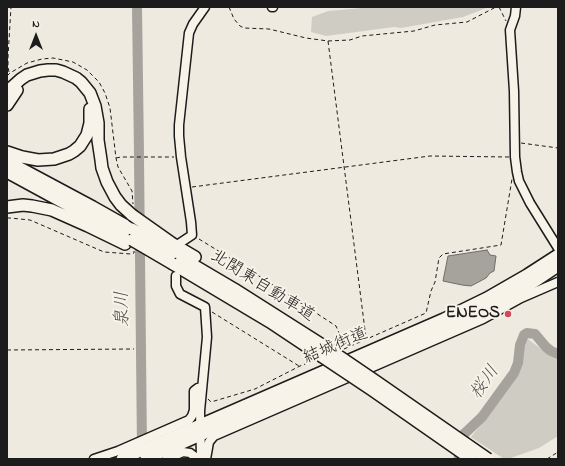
<!DOCTYPE html>
<meta charset="utf-8">
<style>
body{margin:0}
#map{position:relative;width:565px;height:466px;overflow:hidden;background:#eeeae0;font-family:"Indie Flower",sans-serif}
canvas{display:block}
.frame{position:absolute;inset:0;border:8px solid #1c1c1c;pointer-events:none}
.north{position:absolute;left:16px;top:16px;width:40px;height:40px;-webkit-text-stroke:3px #f7f3e8;paint-order:stroke;rotate:0deg;font-size:11px;font-weight:700;line-height:16px;text-align:center;color:#1c1c1c}
.north::after{content:'';display:block;margin:auto;width:14px;height:18px;background:#1c1c1c;clip-path:polygon(50% 0,100% 100%,50% 72%,0 100%)}
</style>
<div id="map">
<canvas width="565" height="466"></canvas>
<div class="frame"></div>
<div class="north">N</div>
</div>
<script>
const ctx = document.querySelector('canvas').getContext('2d');
ctx.lineJoin = 'round';
function fill(path, color) { ctx.fillStyle = color; ctx.fill(path, 'evenodd'); }
const toPath = rows => new Path2D(rows.map(r => 'M' + r).join(''));
function strokePath(path, color, width, dash) { ctx.strokeStyle = color; ctx.lineWidth = width; ctx.lineCap = dash ? 'butt' : 'round'; ctx.setLineDash(dash || []); ctx.stroke(path); }
function drawText(font, color, halo, rows, align = 'center') {
  ctx.font = font + ' "Indie Flower","Klee One",sans-serif'; ctx.lineWidth = 4; ctx.setLineDash([]); ctx.textBaseline = 'middle'; ctx.strokeStyle = halo; ctx.fillStyle = color; for (const [text, x, y, turn = 0] of rows) {
    ctx.save(); ctx.translate(x, y); ctx.rotate((+turn || 0) * Math.PI / 180); ctx.textAlign = isNaN(turn) ? turn : align; if (halo) ctx.strokeText(text, 0, 0); ctx.fillText(text, 0, 0); ctx.restore();
  }
}
fill(toPath([
 [374,7,489,7,463,17,401,28,394,27,326,36,311,32,312,17,328,11],
 [528,339,549,355,558,358,558,436,539,448,508,459,504,459,471,437,499,402,522,366,524,348]
]), '#cfccc3');
const water = toPath([
 [487,250,490,255,496,256,494,271,490,273,486,278,471,286,462,285,443,281,448,256,487,250]
]);
fill(water, '#a6a39d');
strokePath(water, '#6f6d69', 1);
strokePath(toPath([
 [137,7,139,155],
 [139,159,142,449],
 [459,459,458,445,459,442,463,435,482,417,514,373,518,363,520,345,524,335,527,333,535,334,546,347,551,351,558,354]
]), '#a6a39d', 10);
const minor = toPath([
 [272,7,273,7],
 [516,7,515,16,510,30,514,91,515,157,517,172,519,181,530,203,558,248],
 [180,243,192,235,191,222,181,157,179,136,179,125,189,33,193,24,205,7],
 [176,276,176,286,180,294,205,307,207,337,200,411,201,459],
 [94,459,118,451,189,420,192,416,194,410,194,391,198,388,202,387],
 [167,459,183,452,190,453,194,456,195,459],
 [206,459,209,442,214,436,483,319,521,298,558,282]
]);
const highway = toPath([
 [7,94,12,87,21,79,27,75,40,71,48,70,56,70,63,72,76,78,81,82,90,93,95,106,98,123,98,140,101,160,102,168,107,182,115,197,121,205,132,215],
 [7,105,17,90],
 [7,152,22,157,38,160,54,159,69,154,74,151,80,146,87,135,90,123,90,109],
 [7,161,93,207,132,229],
 [7,172,132,240],
 [7,207,23,205,32,206,52,210,88,226,125,244],
 [173,244,195,257],
 [173,253,234,289,330,350],
 [173,264,270,322,321,356],
 [122,459,444,319,487,298,527,275,558,255],
 [146,459,448,326,490,306,531,284,558,266]
]);
strokePath(minor, '#1c1c1c', 11);
strokePath(highway, '#1c1c1c', 14);
strokePath(toPath([
 [229,7,234,19,240,26,244,28,269,29,306,38,328,41,350,40,362,36,414,31,435,25,467,22,496,7],
 [499,7,506,21],
 [328,41,366,338],
 [9,72,8,67,8,57,11,7],
 [7,76,10,73,27,63,42,59,53,58,73,62,87,70,99,82,105,93,110,108,116,158,118,167,132,191,133,204],
 [521,143,558,148],
 [116,158,121,157,174,157],
 [192,187,430,156,509,157],
 [7,218,10,218,30,220,104,252,131,254,134,253,134,251],
 [199,239,267,281,336,326,340,335,341,347],
 [212,312,299,366],
 [344,349,426,313,431,291,435,282,439,258,443,254,501,245,512,179],
 [7,350,134,349],
 [208,399,211,402,255,389,300,366,313,361],
 [547,459,558,452]
]), '#1c1c1c', 1, [4, 3]);
strokePath(minor, '#f7f3e8', 8);
strokePath(highway, '#f7f3e8', 11);
const highwayBridge = toPath([
 [132,215,173,244],
 [132,229,173,253],
 [132,240,173,264],
 [330,350,377,382,488,459],
 [321,356,372,390,471,459]
]);
strokePath(highwayBridge, '#1c1c1c', 14, []);
strokePath(highwayBridge, '#f7f3e8', 11);
for (const [x, y, r, color] of [
 [508,314,4,"#d1495b"]
]) { const dot = new Path2D(); dot.arc(x, y, r, 0, 2 * Math.PI); ctx.fillStyle = color; ctx.fill(dot); strokePath(dot, '#f7f3e8', 1.5); }
drawText('17px', '#1c1c1c', '#f7f3e8', [
 ["北関東自動車道",262,287,32],
 ["結城街道",336,347,-23]
]);
drawText('bold 17px', '#1c1c1c', '#f7f3e8', [
 ["ENEOS",500,314]
], 'right');
drawText('italic 18px', '#535250', '#f7f3e8', [
 ["泉川",124,309,-91],
 ["桜川",486,383,-55]
]);
</script>
